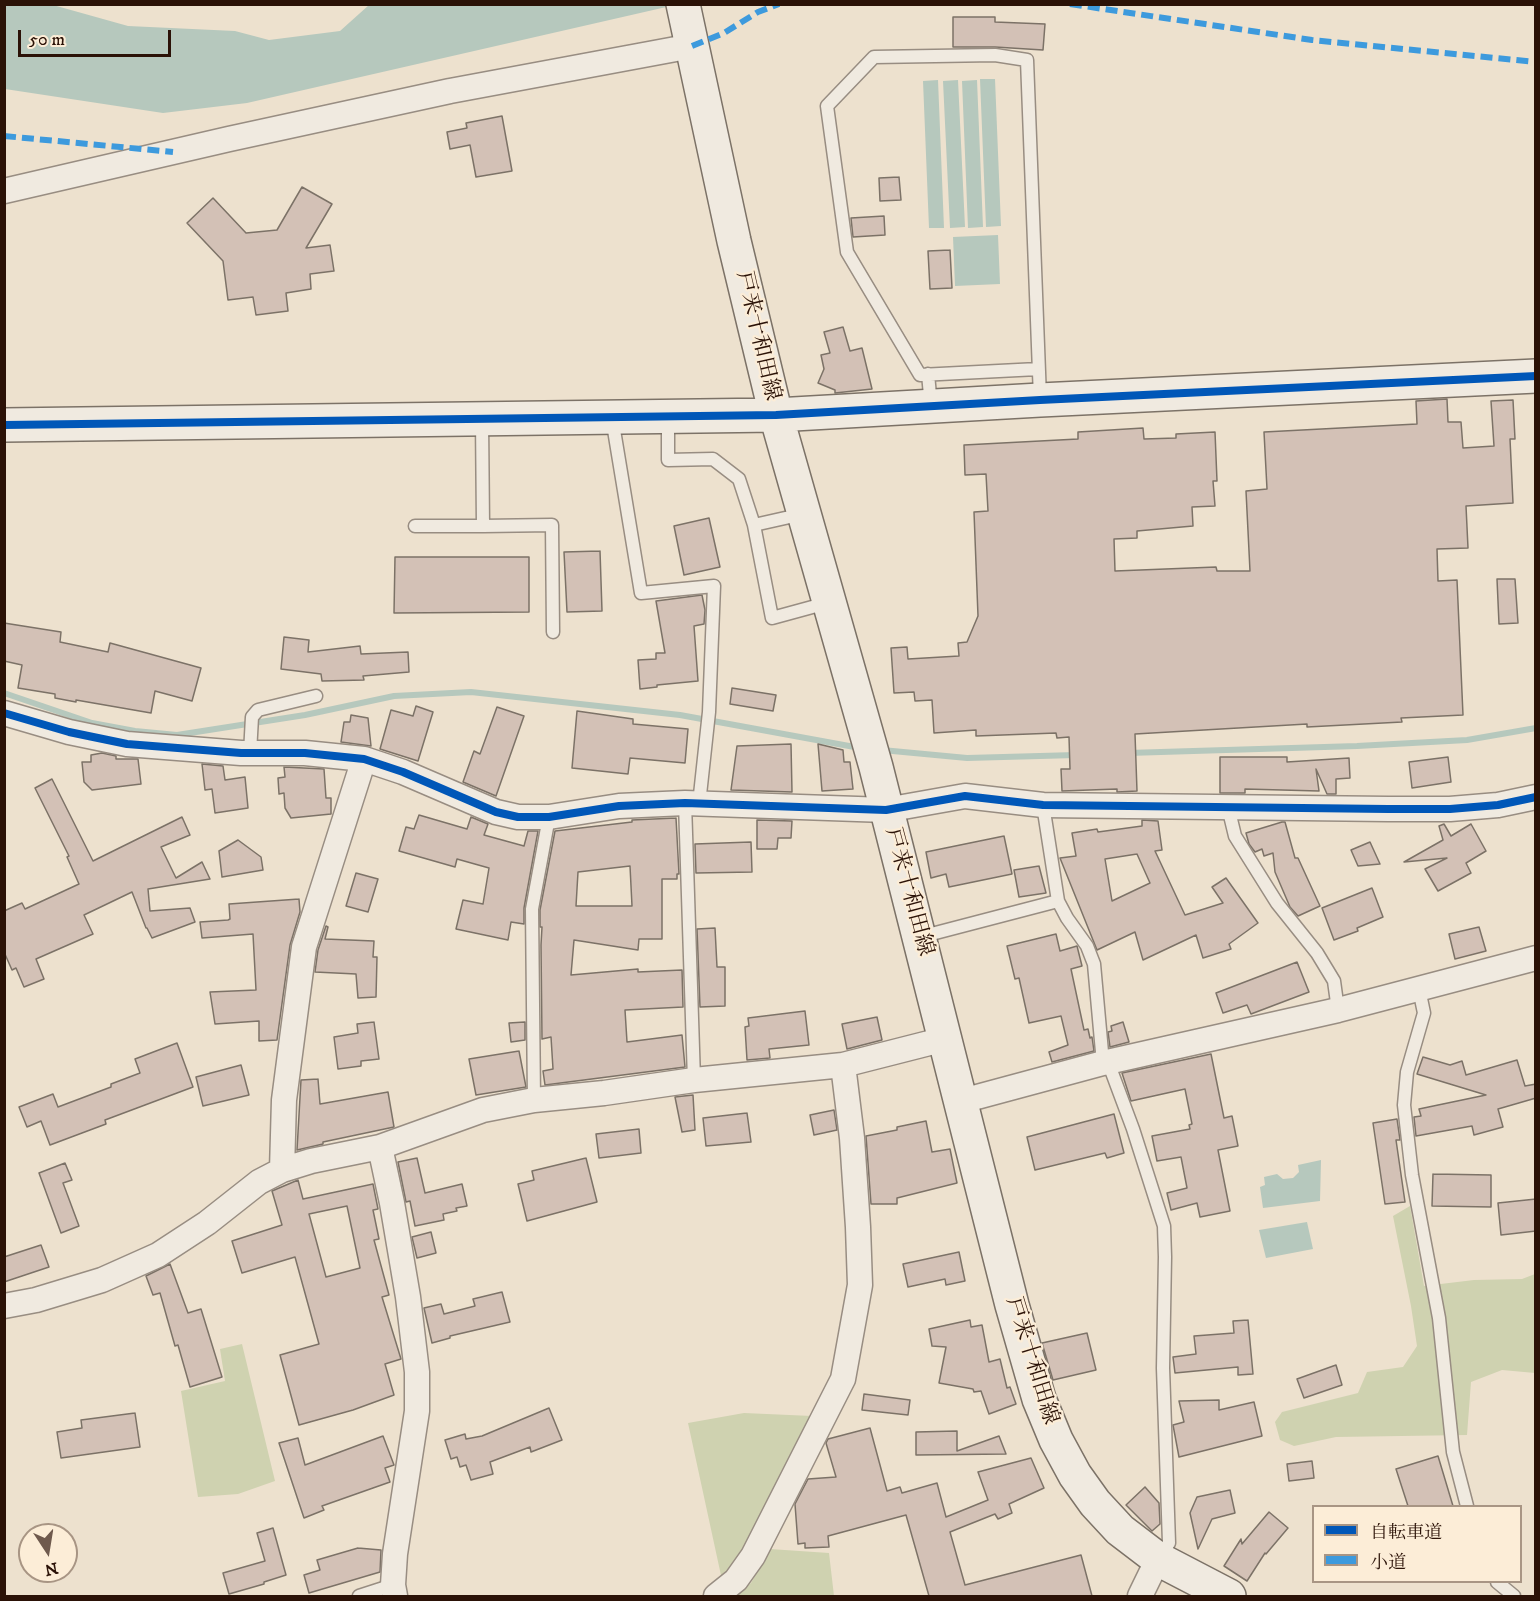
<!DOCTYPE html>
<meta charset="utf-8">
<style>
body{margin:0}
#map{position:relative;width:1540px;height:1601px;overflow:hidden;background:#ede1ce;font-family:"IM FELL DW Pica","Noto Serif JP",serif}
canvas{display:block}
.frame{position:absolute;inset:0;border:6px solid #2b1207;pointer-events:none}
.legend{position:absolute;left:1312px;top:1505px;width:210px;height:78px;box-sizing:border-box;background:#fcedd7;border:2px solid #a89584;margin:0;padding:8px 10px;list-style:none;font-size:18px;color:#2b1207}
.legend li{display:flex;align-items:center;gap:12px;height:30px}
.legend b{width:30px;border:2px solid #a89584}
.north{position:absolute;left:18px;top:1523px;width:60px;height:60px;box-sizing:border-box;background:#fcedd7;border:2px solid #a89584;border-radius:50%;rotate:168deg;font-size:16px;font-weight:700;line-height:24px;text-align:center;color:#2b1207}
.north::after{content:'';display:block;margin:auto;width:21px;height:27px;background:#6f5a4d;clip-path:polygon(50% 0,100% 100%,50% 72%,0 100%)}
.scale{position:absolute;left:18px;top:30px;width:153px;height:27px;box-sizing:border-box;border:3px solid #2b1207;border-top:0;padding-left:8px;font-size:18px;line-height:21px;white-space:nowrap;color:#2b1207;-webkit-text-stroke:4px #fcedd7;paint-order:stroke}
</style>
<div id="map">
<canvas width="1540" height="1601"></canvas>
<div class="frame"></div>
<ul class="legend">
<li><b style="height:8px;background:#0057b8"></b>自転車道</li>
<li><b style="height:8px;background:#3d9add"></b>小道</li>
</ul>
<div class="north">N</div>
<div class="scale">50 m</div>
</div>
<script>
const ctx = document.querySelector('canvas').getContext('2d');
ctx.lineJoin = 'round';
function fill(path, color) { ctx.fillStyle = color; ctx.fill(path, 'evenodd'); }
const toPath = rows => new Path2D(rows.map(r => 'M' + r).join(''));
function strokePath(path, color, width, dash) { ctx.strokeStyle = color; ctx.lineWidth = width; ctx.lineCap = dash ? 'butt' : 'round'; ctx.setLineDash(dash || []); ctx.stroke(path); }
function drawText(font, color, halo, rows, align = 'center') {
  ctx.font = font + ' "IM FELL DW Pica","Noto Serif JP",serif'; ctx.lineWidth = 4.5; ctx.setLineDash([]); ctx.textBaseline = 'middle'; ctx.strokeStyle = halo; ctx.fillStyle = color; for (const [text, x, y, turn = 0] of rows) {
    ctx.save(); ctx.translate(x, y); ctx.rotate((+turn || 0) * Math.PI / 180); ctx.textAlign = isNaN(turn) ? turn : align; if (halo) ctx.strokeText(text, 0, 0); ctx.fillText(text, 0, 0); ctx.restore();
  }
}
fill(toPath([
 [1410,1206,1424,1286,1474,1280,1522,1279,1535,1274,1535,1373,1502,1370,1471,1382,1467,1435,1336,1437,1294,1446,1280,1440,1275,1422,1282,1412,1358,1393,1367,1372,1403,1367,1417,1346,1411,1306,1393,1216],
 [242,1344,275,1481,238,1494,198,1497,181,1391,225,1381,220,1349],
 [744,1413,812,1416,739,1564,722,1580,688,1423],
 [770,1549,829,1553,834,1596,734,1596,751,1583]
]), '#cfd2b0');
fill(toPath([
 [4,5,53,5,128,26,235,31,269,40,340,31,369,5,675,5,247,103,163,113,5,89],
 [980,79,995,79,1001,226,986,227],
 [938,80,944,228,929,228,923,81],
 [958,80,965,227,950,228,943,81],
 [977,80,983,227,968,228,962,81],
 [998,235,1000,284,955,286,953,237],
 [1321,1160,1320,1201,1263,1208,1260,1187,1265,1185,1264,1177,1277,1174,1283,1179,1293,1178,1299,1172,1298,1165],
 [1307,1222,1313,1249,1266,1258,1259,1230]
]), '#b6c8bd');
strokePath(toPath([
 [4,693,92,723,135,731,177,735,305,715,394,696,471,692,680,715,860,748],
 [882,750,967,758,1076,755],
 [1128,753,1357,746,1467,740,1536,728]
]), '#b6c8bd', 6);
const building = toPath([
 [953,17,995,17,995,22,1045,24,1043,50,995,47,953,47,953,17],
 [502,116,512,171,476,177,470,145,450,149,447,132,467,128,466,123,502,116],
 [899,177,901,200,880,201,879,178,899,177],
 [302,187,332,204,306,248,330,245,334,271,310,274,311,289,286,293,288,311,256,315,253,297,228,300,223,261,187,223,213,198,246,233,277,230,302,187],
 [884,216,885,235,853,237,851,218,884,216],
 [950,250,952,288,930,289,928,251,950,250],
 [843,327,850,351,862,348,872,389,835,393,835,390,818,383,824,369,821,355,830,353,824,332,843,327],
 [1447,399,1448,422,1461,422,1463,448,1494,446,1491,401,1513,400,1515,439,1510,439,1513,503,1466,506,1468,548,1437,549,1438,581,1457,580,1463,715,1401,718,1402,722,1307,727,1307,724,1135,734,1137,791,1117,792,1117,789,1062,791,1061,769,1070,769,1069,737,1057,738,1056,733,976,736,976,730,934,733,932,700,915,701,914,692,894,693,891,648,907,647,908,659,959,656,958,643,967,642,978,616,974,512,988,511,986,474,965,475,964,445,1078,439,1078,432,1143,428,1144,439,1176,438,1176,434,1215,432,1217,481,1213,481,1215,506,1192,507,1193,526,1137,531,1137,538,1114,539,1115,571,1216,567,1217,571,1250,571,1246,491,1267,489,1264,432,1417,424,1416,401,1447,399],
 [709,518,720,567,684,575,674,526,709,518],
 [600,551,602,611,567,612,564,552,600,551],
 [395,557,529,557,529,612,394,613,395,557],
 [1497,579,1515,579,1518,623,1499,624,1497,579],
 [702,595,705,610,704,624,694,626,698,681,657,685,657,687,640,689,638,660,656,659,656,653,665,653,656,601,702,595],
 [4,623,61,632,60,642,108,652,110,643,201,668,192,701,155,691,151,713,76,700,76,702,55,698,55,694,18,688,22,665,4,661,4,623],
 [284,637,309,640,308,652,360,646,361,654,408,652,409,672,363,676,364,680,322,681,321,674,281,669,284,637],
 [732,688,776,695,773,711,730,704,732,688],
 [416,706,433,712,418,761,380,749,391,710,413,716,416,706],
 [497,707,524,716,496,796,463,782,474,751,480,754,497,707],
 [577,711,633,719,633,724,688,729,685,763,630,758,628,774,572,768,577,711],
 [351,715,368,718,371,746,341,742,344,722,350,722,351,715],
 [791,744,792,792,731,790,737,746,791,744],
 [818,744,843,750,844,762,850,762,853,789,822,791,818,744],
 [102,753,116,756,116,759,138,759,141,784,92,790,84,782,82,762,91,762,91,755,102,753],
 [1220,757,1287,757,1287,762,1349,758,1350,778,1336,779,1336,794,1327,794,1316,769,1319,791,1245,789,1245,793,1220,793,1220,757],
 [1448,757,1451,782,1412,788,1409,762,1448,757],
 [202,764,223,766,225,780,245,777,248,808,215,813,212,789,205,790,202,764],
 [284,767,324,769,326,798,331,798,331,814,291,818,285,808,284,793,279,794,278,778,285,777,284,767],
 [52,779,93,861,182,817,190,835,161,847,176,878,202,862,210,879,148,889,150,911,190,908,195,922,152,938,147,928,146,928,132,892,84,915,93,934,36,959,44,979,24,987,16,968,12,970,4,952,4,911,22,903,25,909,79,884,67,857,69,856,35,788,52,779],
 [419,815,467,829,471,817,488,824,484,835,524,846,528,831,538,831,524,908,524,924,511,922,508,940,456,929,463,900,483,904,489,868,457,859,455,867,399,851,406,827,414,829,419,815],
 [676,818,679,874,677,874,677,879,662,879,662,939,639,939,638,950,574,940,571,975,638,969,638,972,682,970,683,1007,625,1010,627,1042,682,1035,685,1067,545,1085,543,1071,553,1069,551,1037,542,1039,541,945,542,927,540,927,540,910,555,831,632,822,632,820,676,818],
 [630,866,632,906,576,906,578,872,630,866],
 [757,820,792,821,791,838,778,838,777,849,757,849,757,820],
 [1142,820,1158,821,1162,850,1155,851,1185,915,1223,903,1212,887,1226,878,1258,923,1229,944,1231,949,1203,958,1196,935,1143,960,1135,932,1097,950,1060,858,1076,856,1072,833,1097,829,1098,832,1142,826,1142,820],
 [1137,854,1150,883,1112,901,1105,859,1137,854],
 [1282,822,1285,822,1295,858,1298,858,1320,906,1298,916,1290,907,1275,872,1273,853,1264,856,1262,849,1255,852,1249,844,1246,833,1282,822],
 [1444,824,1451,836,1471,824,1486,851,1466,863,1471,873,1438,891,1425,869,1447,858,1404,862,1443,840,1439,826,1444,824],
 [1004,836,1012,874,949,887,946,874,931,878,926,852,1004,836],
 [238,840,261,857,263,870,222,877,219,851,238,840],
 [751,842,752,872,696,873,695,844,751,842],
 [1370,842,1380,864,1358,866,1351,850,1370,842],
 [1039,866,1046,893,1019,897,1014,870,1039,866],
 [356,873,378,879,368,912,346,906,356,873],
 [1372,888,1383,917,1357,928,1358,931,1334,940,1322,908,1372,888],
 [299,899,300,912,290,945,277,1040,259,1041,259,1021,215,1024,210,992,256,990,253,934,202,938,200,922,228,920,230,919,229,904,299,899],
 [326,926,328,927,325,939,374,941,373,957,377,957,376,997,358,998,356,974,315,972,318,950,326,926],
 [1479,927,1486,951,1455,959,1449,934,1479,927],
 [715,928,717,967,725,967,725,1006,700,1007,697,929,715,928],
 [1056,934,1060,951,1077,946,1082,966,1071,969,1084,1030,1088,1029,1090,1038,1092,1037,1094,1051,1052,1062,1049,1052,1068,1045,1061,1016,1029,1023,1019,978,1015,979,1007,946,1056,934],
 [1297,962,1309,992,1251,1014,1247,1005,1223,1013,1216,993,1297,962],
 [805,1011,809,1045,769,1049,770,1058,747,1060,745,1027,749,1026,748,1018,805,1011],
 [877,1017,882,1040,847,1049,842,1024,877,1017],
 [374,1022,379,1059,361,1061,361,1066,338,1069,334,1037,358,1033,357,1024,374,1022],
 [525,1022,525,1040,511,1042,509,1023,525,1022],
 [1123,1022,1129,1042,1110,1047,1108,1032,1112,1031,1111,1026,1123,1022],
 [177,1043,193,1087,105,1120,106,1124,50,1145,41,1121,27,1127,19,1107,53,1094,58,1107,111,1087,111,1084,140,1073,135,1059,177,1043],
 [519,1051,526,1087,476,1095,469,1059,519,1051],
 [1211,1054,1224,1118,1232,1116,1238,1146,1218,1150,1230,1211,1200,1217,1197,1203,1171,1210,1167,1193,1187,1188,1181,1157,1157,1161,1152,1136,1190,1129,1189,1125,1192,1124,1185,1089,1131,1101,1122,1073,1211,1054],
 [1423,1057,1450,1065,1462,1061,1466,1075,1517,1060,1525,1086,1536,1084,1536,1098,1498,1109,1503,1127,1474,1135,1472,1126,1416,1136,1414,1117,1421,1116,1419,1109,1486,1095,1417,1074,1423,1057],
 [241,1065,249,1095,203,1106,196,1077,241,1065],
 [318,1079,320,1104,388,1092,394,1127,323,1142,323,1144,297,1150,301,1080,318,1079],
 [693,1095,695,1130,682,1132,675,1097,693,1095],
 [834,1110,837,1130,814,1135,810,1115,834,1110],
 [747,1113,751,1142,706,1146,703,1118,747,1113],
 [1114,1114,1124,1153,1107,1158,1105,1153,1035,1170,1027,1137,1114,1114],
 [1397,1119,1400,1140,1396,1140,1405,1202,1385,1204,1373,1123,1397,1119],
 [926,1121,932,1152,950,1149,957,1183,897,1198,897,1204,871,1204,866,1136,897,1130,897,1127,926,1121],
 [639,1129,641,1153,599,1158,596,1134,639,1129],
 [417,1158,425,1193,462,1184,467,1206,456,1208,457,1211,443,1214,444,1220,415,1226,410,1201,406,1202,398,1162,417,1158],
 [586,1158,597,1202,527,1221,518,1184,534,1180,532,1171,586,1158],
 [65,1163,72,1180,63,1183,79,1226,61,1233,39,1173,65,1163],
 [1433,1174,1491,1175,1491,1207,1432,1206,1433,1174],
 [298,1180,303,1199,373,1184,378,1209,373,1210,379,1239,374,1240,389,1295,382,1297,401,1359,385,1364,394,1395,353,1410,299,1425,280,1355,319,1344,295,1257,242,1273,232,1241,282,1225,272,1191,298,1180],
 [347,1206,360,1268,326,1277,309,1214,347,1206],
 [1536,1199,1536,1231,1501,1235,1498,1203,1536,1199],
 [431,1232,436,1253,417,1258,412,1237,431,1232],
 [41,1245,49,1267,4,1282,4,1257,41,1245],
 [959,1252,965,1281,946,1285,945,1279,908,1287,903,1264,959,1252],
 [170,1264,188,1313,201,1309,222,1377,190,1387,178,1345,175,1346,160,1293,153,1295,146,1276,170,1264],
 [502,1292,510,1322,450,1336,450,1338,432,1343,424,1308,441,1304,444,1314,475,1306,473,1299,502,1292],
 [970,1320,971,1327,982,1325,989,1362,1000,1359,1007,1388,1010,1387,1016,1404,989,1414,981,1391,974,1392,973,1389,939,1383,946,1347,932,1346,929,1329,970,1320],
 [1248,1320,1253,1374,1238,1375,1238,1367,1175,1373,1173,1357,1196,1354,1194,1336,1234,1333,1233,1321,1248,1320],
 [1087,1333,1096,1370,1053,1380,1042,1343,1087,1333],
 [1336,1365,1342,1385,1304,1398,1297,1379,1336,1365],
 [864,1394,910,1400,908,1415,862,1410,864,1394],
 [1219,1400,1219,1410,1254,1402,1262,1436,1179,1457,1173,1425,1184,1422,1179,1401,1219,1400],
 [549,1408,562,1440,531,1452,530,1447,490,1462,493,1474,471,1480,466,1465,460,1467,457,1457,451,1459,445,1440,465,1434,466,1439,482,1436,549,1408],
 [135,1413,140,1447,61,1458,57,1432,82,1428,81,1420,135,1413],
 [870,1428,887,1491,900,1487,902,1493,937,1483,946,1517,988,1500,978,1472,1031,1458,1044,1488,1009,1504,1012,1513,998,1519,995,1514,950,1532,965,1585,1081,1555,1092,1596,929,1596,906,1515,828,1536,829,1547,805,1548,805,1543,798,1544,795,1504,808,1479,836,1477,826,1443,828,1439,870,1428],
 [957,1431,957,1451,999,1436,1006,1454,916,1455,916,1432,957,1431],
 [383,1436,394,1465,385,1468,390,1482,322,1506,324,1510,304,1518,279,1443,298,1438,305,1465,383,1436],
 [1438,1456,1453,1506,1408,1506,1396,1469,1438,1456],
 [1312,1461,1314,1478,1289,1481,1287,1464,1312,1461],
 [1145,1487,1159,1503,1160,1524,1152,1531,1126,1505,1145,1487],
 [1230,1490,1235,1513,1212,1519,1198,1549,1190,1513,1197,1497,1230,1490],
 [1269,1512,1288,1528,1266,1554,1265,1553,1247,1581,1224,1566,1241,1539,1242,1544,1269,1512],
 [273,1528,286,1575,264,1582,264,1584,229,1594,223,1573,265,1561,257,1533,273,1528],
 [358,1548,381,1550,380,1572,309,1593,304,1575,320,1570,317,1560,358,1548]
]);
fill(building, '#d3c1b6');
strokePath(building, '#7c7267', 1.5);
const lane = toPath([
 [1038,369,920,375,847,252,827,106,874,57,995,55,1027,60,1040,398],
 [928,374,931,406],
 [668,416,668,460,713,459,739,479,754,525],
 [612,418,641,593,714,586,709,712,699,804],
 [482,420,483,526,552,525,553,632],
 [803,514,754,525,772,618,827,603],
 [415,526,483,526],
 [250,753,252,717,258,710,316,696],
 [685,803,694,1080],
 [1043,805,1058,901,1067,918,1087,946,1094,964,1103,1063],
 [1228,807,1235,836,1277,903,1317,953,1334,981,1338,1010],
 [920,937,1058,901],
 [1419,989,1424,1013,1407,1072,1404,1105,1412,1175,1439,1318,1453,1452,1467,1506],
 [1108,1062,1133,1129,1164,1226,1165,1257,1163,1368,1169,1543,1159,1558],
 [534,1100,532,909,549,817],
 [1497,1582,1514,1596],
 [359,1596,393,1585]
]);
const street = toPath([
 [4,191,229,139,450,91,692,46],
 [4,713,69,732,127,744,241,753,305,753,364,759,403,772,496,812,518,817,549,817,619,806,685,803,886,810,965,796,1043,805,1388,809,1450,809,1498,805,1536,797],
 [962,1101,1103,1063,1338,1010,1536,958],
 [380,1147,392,1203,408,1297,417,1372,417,1411,395,1554,393,1585,395,1596],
 [282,1170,284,1100,304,947,364,759],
 [4,1306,36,1300,102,1280,158,1255,207,1223,259,1182,282,1170,311,1161,380,1147,483,1110,534,1100,604,1093,694,1080,843,1065,945,1039],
 [716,1596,736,1580,753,1556,843,1379,860,1285,858,1227,852,1138,843,1065],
 [1140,1596,1158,1559]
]);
const secondary = toPath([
 [683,4,734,241,776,415,876,767,1012,1305,1039,1399,1056,1440,1075,1475,1095,1503,1120,1530,1158,1559,1229,1596],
 [4,425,776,415,1040,400,1536,376]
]);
strokePath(lane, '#988d82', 15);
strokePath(street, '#988d82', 27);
strokePath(secondary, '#7c7267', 36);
strokePath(lane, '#f0eae0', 12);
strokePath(street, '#f0eae0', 24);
strokePath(secondary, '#f0eae0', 33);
strokePath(toPath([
 [1070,4,1312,40,1536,62],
 [692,46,724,33,758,12,779,4],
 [4,136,173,152]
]), '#3d9add', 6, [12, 6]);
strokePath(toPath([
 [4,425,776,415,1040,400,1536,376],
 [4,713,69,732,127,744,241,753,305,753,364,759,403,772,496,812,518,817,549,817,619,806,685,803,886,810,965,796,1043,805,1388,809,1450,809,1498,805,1536,797]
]), '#0057b8', 8);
drawText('22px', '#2b1207', '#fcedd7', [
 ["戸来十和田線",757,336,77],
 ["戸来十和田線",908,892,75],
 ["戸来十和田線",1031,1361,73]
]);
</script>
